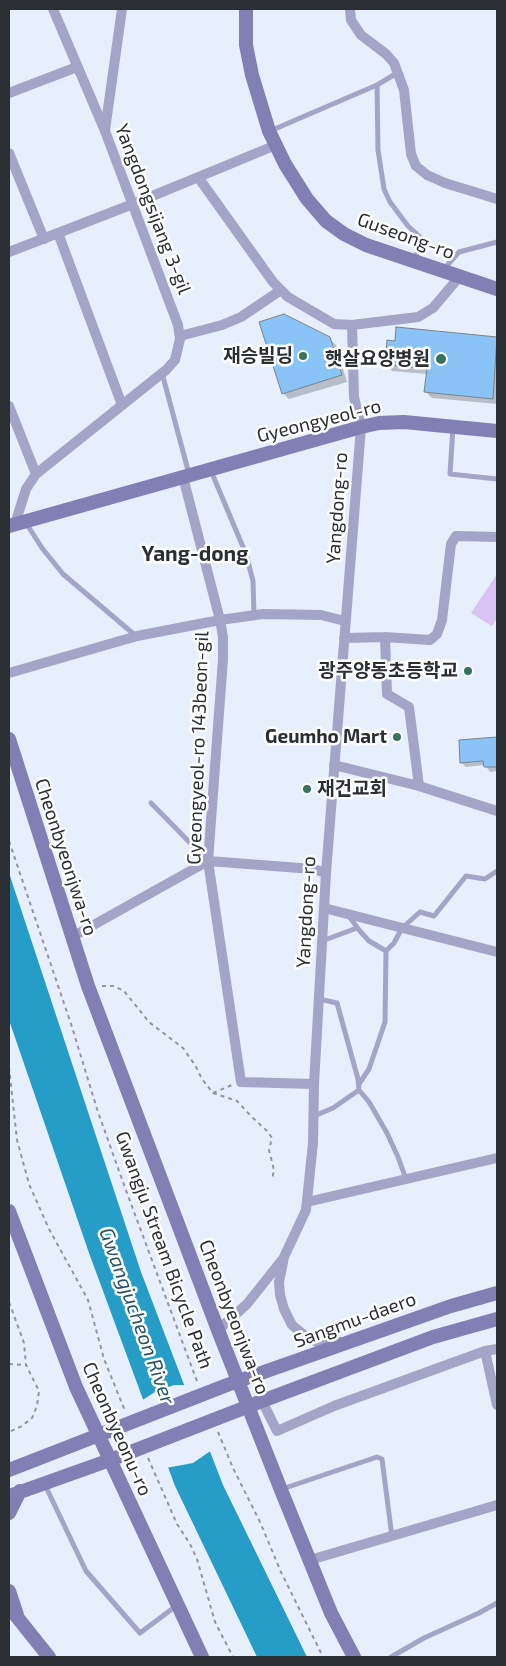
<!DOCTYPE html>
<meta charset="utf-8">
<style>
body{margin:0}
#map{position:relative;width:506px;height:1666px;overflow:hidden;background:#e7eefc;font-family:"Exo 2",sans-serif}
canvas{display:block}
.frame{position:absolute;inset:0;border:10px solid #2b2e33;pointer-events:none}
</style>
<div id="map">
<canvas width="506" height="1666"></canvas>
<div class="frame"></div>
</div>
<script>
const ctx = document.querySelector('canvas').getContext('2d');
ctx.lineJoin = 'round';
function fill(path, color) { ctx.fillStyle = color; ctx.fill(path, 'evenodd'); }
const toPath = rows => new Path2D(rows.map(r => 'M' + r).join(''));
function strokePath(path, color, width, dash) { ctx.strokeStyle = color; ctx.lineWidth = width; ctx.lineCap = dash ? 'butt' : 'round'; ctx.setLineDash(dash || []); ctx.stroke(path); }
function drawText(font, color, halo, rows, align = 'center') {
  ctx.font = font + ' "Exo 2","Noto Sans KR",sans-serif'; ctx.lineWidth = 5; ctx.setLineDash([]); ctx.textBaseline = 'middle'; ctx.strokeStyle = halo; ctx.fillStyle = color; for (const [text, x, y, turn = 0] of rows) {
    ctx.save(); ctx.translate(x, y); ctx.rotate((+turn || 0) * Math.PI / 180); ctx.textAlign = isNaN(turn) ? turn : align; if (halo) ctx.strokeText(text, 0, 0); ctx.fillText(text, 0, 0); ctx.restore();
  }
}
fill(toPath([
 [497,574,497,618,492,626,471,613]
]), '#d9c2f6');
fill(toPath([
 [9,873,141,1272,183,1382,223,1485,307,1657,257,1657,175,1486,89,1253,9,1020]
]), '#259dc6');
fill(toPath([
 [174,1385,186,1385,212,1450,193,1463,166,1468,141,1401,155,1392]
]), '#e7eefc');
fill(toPath([
 [397,328,497,338,497,404,432,398,426,392,427,374,392,371,386,364,396,342],
 [329,338,336,345,347,382,289,399,283,393],
 [497,738,497,771,490,772,485,765,466,767,461,762,460,741]
]), '#0003');
const building = toPath([
 [284,314,330,337,342,375,282,394,259,322,284,314],
 [396,327,497,337,493,399,424,392,427,369,385,365,387,340,395,341,396,327],
 [497,737,497,767,484,767,483,761,460,763,459,740,497,737]
]);
fill(building, '#8ac3f5');
strokePath(building, '#77838d', 1);
strokePath(toPath([
 [9,841,72,1027,97,1109,124,1185,198,1384],
 [102,986,114,986,124,991,149,1022,183,1048,195,1065,202,1079,213,1093,237,1101,251,1116,267,1131,272,1138,269,1150,274,1170,272,1180],
 [9,1067,17,1140,29,1184,49,1229,88,1300,104,1359,125,1411],
 [213,1093,232,1085],
 [9,1302,24,1343,26,1365,39,1391,37,1406,32,1418,22,1426,9,1432],
 [9,1364,26,1365],
 [218,1432,233,1468,260,1522,281,1572,323,1657],
 [148,1458,177,1524,190,1544,197,1559,215,1622,233,1657]
]), '#9196a0', 2, [4, 4]);
strokePath(toPath([
 [377,85,378,150,384,189,390,202,408,226,421,238,415,260],
 [270,131,377,85,397,73],
 [443,270,459,252,497,242],
 [162,373,189,474],
 [453,427,450,474,497,479],
 [211,471,246,554,253,581,254,615],
 [26,523,42,548,63,574,136,636],
 [151,803,208,861],
 [348,915,359,930,369,941,386,951,394,943,402,928,420,912,434,916,466,876,485,879,497,871],
 [322,941,357,928],
 [319,999,337,1003,358,1079,359,1090,369,1102,387,1133,398,1157,406,1179],
 [359,1084,369,1069,385,1022,386,951],
 [314,1116,333,1108,359,1090],
 [45,1485,86,1571,140,1633,176,1606],
 [282,1489,377,1457,382,1459,392,1537],
 [391,1657,424,1638,479,1613,497,1603]
]), '#a4a4c8', 5);
strokePath(toPath([
 [350,9,351,20,361,35,386,54,394,63,404,90,411,154,416,166,427,175,445,183,497,199],
 [9,93,77,67],
 [105,130,122,9],
 [9,153,44,239],
 [198,177,273,282,288,297,334,324,352,325,418,317,433,308,460,276],
 [58,233,122,405],
 [9,252,133,204,276,145],
 [180,336,222,325,241,317,281,290],
 [9,406,36,474],
 [183,477,220,620,223,637,223,659,208,861,241,1082,314,1084],
 [15,524,26,489,36,474,166,370,175,360,180,339,178,325,105,131,53,9],
 [385,637,387,694,409,707,419,786],
 [344,638,385,637,430,640,437,634,442,620,451,544,456,536,497,537],
 [9,673,137,636,220,620,263,614,321,615,345,621],
 [334,765,419,786,497,811],
 [324,908,497,952],
 [72,937,208,861,313,869,326,873],
 [307,1202,497,1158],
 [218,1330,247,1304,282,1260],
 [340,1342,317,1342,304,1335,292,1325,284,1309,280,1295,279,1282,284,1257,306,1210,313,1143,314,1084,326,873,361,427,354,397,352,325],
 [485,1351,497,1405],
 [262,1401,277,1431,334,1406,485,1351,497,1349],
 [310,1560,497,1505]
]), '#a4a4c8', 10);
strokePath(toPath([
 [246,9,246,45,252,75,269,131,285,164,307,199,326,221,344,234,366,245,497,289],
 [9,526,361,427,379,423,404,422,497,431],
 [9,739,88,986,218,1330,281,1490,331,1613,354,1657],
 [9,1211,76,1387,202,1657],
 [9,1470,227,1385,451,1306,497,1293],
 [9,1496,110,1460,262,1401,433,1337,497,1319],
 [9,1513,20,1491],
 [9,1591,17,1615],
 [9,1607,49,1657]
]), '#817fb4', 14);
for (const [x, y, r, color] of [
 [303,356,5,"#37725d"],
 [441,359,6,"#37725d"],
 [468,671,5,"#37725d"],
 [397,737,5,"#37725d"],
 [307,789,5,"#37725d"]
]) { const dot = new Path2D(); dot.arc(x, y, r, 0, 2 * Math.PI); ctx.fillStyle = color; ctx.fill(dot); strokePath(dot, '#fff', 2); }
drawText('19px', '#2b2e33', '#fff', [
 ["Yangdongsijang 3-gil",153,209,69],
 ["Guseong-ro",406,236,20],
 ["Gyeongyeol-ro",319,421,-14],
 ["Yangdong-ro",337,508,-86],
 ["Gyeongyeol-ro 143beon-gil",198,748,-88],
 ["Cheonbyeonjwa-ro",66,857,72],
 ["Yangdong-ro",306,912,-87],
 ["Gwangju Stream Bicycle Path",164,1250,70],
 ["Cheonbyeonjwa-ro",234,1317,69],
 ["Sangmu-daero",355,1320,-20],
 ["Cheonbyeonu-ro",117,1429,66]
]);
drawText('bold 19px', '#2b2e33', '#fff', [
 ["재승빌딩",293,356],
 ["햇살요양병원",430,359],
 ["광주양동초등학교",458,671],
 ["Geumho Mart",387,737],
 ["재건교회",317,789,"left"]
], 'right');
drawText('italic 20px', '#245264', '#fff', [
 ["Gwangjucheon River",137,1316,70]
]);
drawText('bold 21px', '#2b2e33', '#fff', [
 ["Yang-dong",195,554]
]);
</script>
